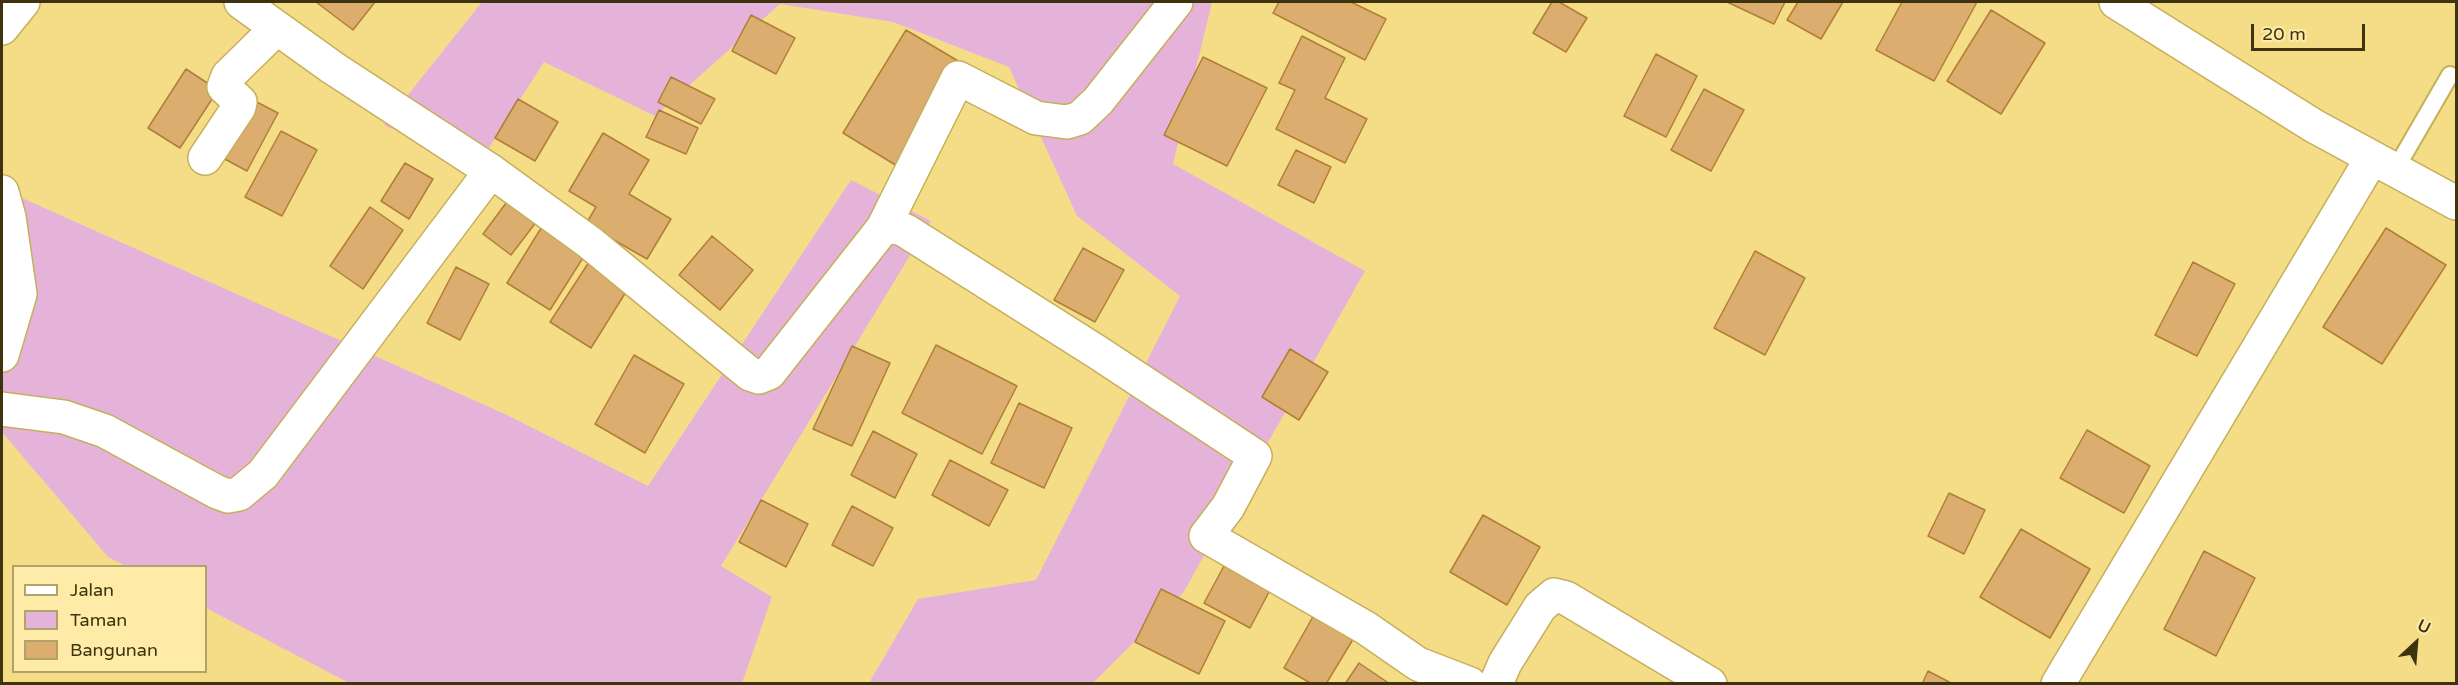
<!DOCTYPE html>
<style>
body{margin:0}
#map{position:relative;width:2458px;height:685px;overflow:hidden;background:#f5dd88;font-family:"Varela Round",sans-serif}
canvas{display:block}
.frame{position:absolute;inset:0;border:3px solid #3d340f;pointer-events:none}
.legend{position:absolute;left:12px;top:565px;width:195px;height:108px;box-sizing:border-box;background:#feeba8;border:2px solid #b1a26b;margin:0;padding:8px 10px;list-style:none;font-size:18px;color:#3d340f}
.legend li{display:flex;align-items:center;gap:12px;height:30px}
.legend b{width:30px;border:2px solid #b1a26b}
.north{position:absolute;left:2386px;top:613px;width:60px;height:60px;-webkit-text-stroke:4px #feeba8;paint-order:stroke;rotate:26deg;font-size:16px;font-weight:700;line-height:24px;text-align:center;color:#3d340f}
.north::after{content:'';display:block;margin:auto;width:21px;height:27px;background:#3d340f;clip-path:polygon(50% 0,100% 100%,50% 72%,0 100%)}
.scale{position:absolute;left:2251px;top:24px;width:114px;height:27px;box-sizing:border-box;border:3px solid #3d340f;border-top:0;padding-left:8px;font-size:18px;line-height:21px;white-space:nowrap;color:#3d340f;-webkit-text-stroke:4px #feeba8;paint-order:stroke}
</style>
<div id="map">
<canvas width="2458" height="685"></canvas>
<div class="frame"></div>
<ul class="legend">
<li><b style="height:8px;background:#fff"></b>Jalan</li>
<li><b style="height:16px;background:#e5b3d9"></b>Taman</li>
<li><b style="height:16px;background:#dbad6e"></b>Bangunan</li>
</ul>
<div class="north">U</div>
<div class="scale">20 m</div>
</div>
<script>
const ctx = document.querySelector('canvas').getContext('2d');
ctx.lineJoin = 'round';
function fill(path, color) { ctx.fillStyle = color; ctx.fill(path, 'evenodd'); }
const toPath = rows => new Path2D(rows.map(r => 'M' + r).join(''));
function strokePath(path, color, width, dash) { ctx.strokeStyle = color; ctx.lineWidth = width; ctx.lineCap = dash ? 'butt' : 'round'; ctx.setLineDash(dash || []); ctx.stroke(path); }
fill(toPath([
 [482,2,1212,2,1173,164,1365,271,1183,593,1093,683,869,683,918,599,1036,580,1180,296,1077,216,1009,67,893,22,780,4,655,116,544,62,476,168,384,125],
 [851,180,931,221,721,566,772,597,742,683,351,684,206,608,206,566,126,566,108,557,2,432,2,189,507,415,648,486]
]), '#e5b3d9');
const building = toPath([
 [316,2,375,2,353,30,316,2],
 [1279,2,1351,2,1386,19,1365,60,1273,13,1279,2],
 [1552,2,1559,2,1587,18,1566,52,1533,33,1552,2],
 [1727,2,1785,2,1774,24,1727,2],
 [1798,2,1843,2,1821,39,1787,20,1798,2],
 [1902,2,1977,2,1934,81,1876,50,1902,2],
 [1991,10,2045,43,2001,114,1947,81,1991,10],
 [751,15,795,38,776,74,732,51,751,15],
 [906,30,970,68,907,172,843,133,906,30],
 [1302,36,1345,58,1325,98,1367,119,1345,163,1276,129,1295,90,1279,83,1302,36],
 [1656,54,1697,76,1666,137,1624,116,1656,54],
 [1203,57,1267,88,1227,166,1164,135,1203,57],
 [186,69,218,90,180,148,148,128,186,69],
 [671,77,715,99,701,124,658,102,671,77],
 [1704,89,1744,110,1711,171,1671,150,1704,89],
 [251,99,278,113,247,171,221,157,251,99],
 [518,99,558,122,535,161,495,138,518,99],
 [659,110,698,128,686,154,646,137,659,110],
 [281,131,317,150,282,216,245,197,281,131],
 [603,133,649,160,629,194,671,219,647,259,586,224,596,207,569,191,603,133],
 [1296,150,1331,167,1314,203,1278,185,1296,150],
 [405,163,433,179,409,219,381,201,405,163],
 [512,195,540,217,511,255,483,234,512,195],
 [370,207,403,230,363,289,330,266,370,207],
 [543,225,586,253,550,310,507,283,543,225],
 [2386,228,2446,265,2382,364,2323,327,2386,228],
 [712,236,753,270,720,310,679,275,712,236],
 [1083,248,1124,270,1095,322,1054,300,1083,248],
 [1755,251,1805,278,1765,355,1714,328,1755,251],
 [589,262,629,287,591,348,550,322,589,262],
 [2193,262,2235,284,2197,356,2155,335,2193,262],
 [456,267,489,284,460,340,427,323,456,267],
 [936,345,1017,386,982,454,902,413,936,345],
 [852,346,890,363,852,446,813,429,852,346],
 [1290,349,1328,372,1299,420,1262,397,1290,349],
 [634,355,684,384,645,453,595,424,634,355],
 [1019,403,1072,428,1044,488,991,463,1019,403],
 [2087,430,2150,466,2124,513,2060,478,2087,430],
 [873,431,917,454,895,498,851,475,873,431],
 [950,460,1008,490,989,526,932,495,950,460],
 [1949,493,1985,510,1964,554,1928,536,1949,493],
 [761,500,808,524,786,567,739,542,761,500],
 [852,506,893,528,873,566,832,545,852,506],
 [1483,515,1540,547,1507,605,1450,572,1483,515],
 [2021,529,2090,569,2050,638,1980,597,2021,529],
 [2204,551,2255,578,2216,656,2164,629,2204,551],
 [1224,566,1270,590,1250,628,1204,603,1224,566],
 [1161,589,1225,621,1199,674,1135,642,1161,589],
 [1315,613,1355,636,1326,684,1312,684,1284,668,1315,613],
 [1359,663,1390,684,1345,684,1359,663],
 [1928,671,1953,684,1922,684,1928,671]
]);
fill(building, '#dbad6e');
strokePath(building, '#b07f34', 1.5);
const service = toPath([
 [2395,170,2450,75]
]);
const minor = toPath([
 [241,2,333,68,491,171,589,242,750,374,759,377,769,373,883,228,897,227,906,231,1097,352,1255,456,1228,507,1206,536,1366,628,1418,664,1470,684],
 [2116,2,2314,126,2456,203],
 [2,28,23,2],
 [205,158,239,107,240,102,224,87,228,76,277,28],
 [2,192,9,217,20,294,2,355],
 [883,228,958,78,1036,118,1067,122,1080,118,1098,101,1176,2],
 [2,409,64,417,105,431,217,492,228,496,239,494,263,474,491,171],
 [1496,684,1505,663,1540,607,1554,595,1566,598,1710,684],
 [2058,684,2372,158]
]);
strokePath(service, '#c6af5a', 20);
strokePath(minor, '#c6af5a', 36);
strokePath(service, '#fff', 16);
strokePath(minor, '#fff', 33);
</script>
